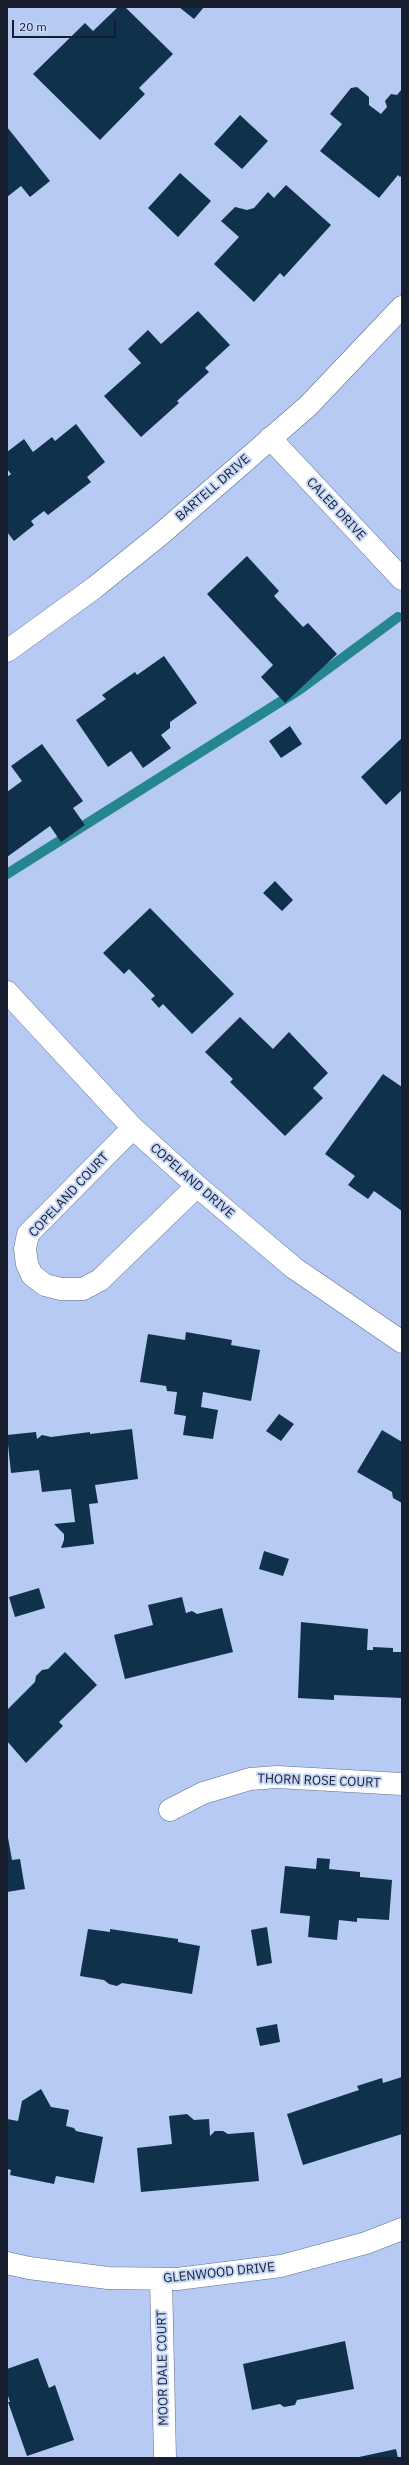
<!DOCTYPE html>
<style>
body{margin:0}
#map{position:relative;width:409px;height:2465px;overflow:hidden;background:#b6caf3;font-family:"IBM Plex Sans",sans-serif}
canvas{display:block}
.frame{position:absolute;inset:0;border:8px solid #171e2d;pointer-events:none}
.scale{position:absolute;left:12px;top:20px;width:104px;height:18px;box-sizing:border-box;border:2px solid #171e2d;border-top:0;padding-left:5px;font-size:12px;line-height:14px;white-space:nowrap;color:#171e2d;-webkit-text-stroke:3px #c7d7f8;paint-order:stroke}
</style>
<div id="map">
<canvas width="409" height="2465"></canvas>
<div class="frame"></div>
<div class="scale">20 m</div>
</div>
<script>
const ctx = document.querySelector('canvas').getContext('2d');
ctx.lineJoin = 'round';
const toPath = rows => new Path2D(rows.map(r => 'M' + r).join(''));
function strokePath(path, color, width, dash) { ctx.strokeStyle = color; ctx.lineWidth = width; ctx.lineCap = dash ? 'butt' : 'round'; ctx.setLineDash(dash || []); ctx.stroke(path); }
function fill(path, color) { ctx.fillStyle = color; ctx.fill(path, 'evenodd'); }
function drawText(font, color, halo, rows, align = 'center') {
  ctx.font = font + ' "IBM Plex Sans",sans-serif'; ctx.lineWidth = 4; ctx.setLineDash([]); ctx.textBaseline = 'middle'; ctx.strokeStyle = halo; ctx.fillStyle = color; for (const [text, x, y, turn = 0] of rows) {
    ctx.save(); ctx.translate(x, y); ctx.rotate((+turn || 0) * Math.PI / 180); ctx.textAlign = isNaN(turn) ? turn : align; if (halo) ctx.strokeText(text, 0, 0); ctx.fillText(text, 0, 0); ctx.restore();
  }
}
strokePath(toPath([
 [7,874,299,690,398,617]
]), '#268690', 10);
fill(toPath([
 [118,7,125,7,173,54,139,88,145,94,100,140,33,74,85,23,93,31],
 [179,7,204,7,194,19],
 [357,87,369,97,369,105,381,114,387,107,385,101,391,94,397,95,402,89,402,175,400,177,398,175,379,198,320,151,342,124,330,114,351,88],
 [240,115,268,141,242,169,214,144],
 [7,127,50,181,30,197,21,186,7,197],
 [180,173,211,201,178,237,148,208],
 [286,185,331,225,284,277,280,273,254,302,214,264,239,237,221,221,235,207,247,210,254,208,268,192,274,198],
 [198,311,230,345,205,368,209,372,177,401,179,403,141,437,104,396,141,363,128,349,148,330,161,344],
 [76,424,105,462,87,477,91,482,48,515,44,511,31,521,34,525,14,541,7,532,7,477,11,474,7,469,7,452,24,439,33,452,52,437,55,441],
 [247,556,279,591,274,596,303,627,308,623,337,654,285,703,261,677,273,665,207,594],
 [164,656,197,703,170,722,170,728,161,735,171,748,143,768,131,751,108,767,76,720,106,699,102,695,135,672,137,675],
 [290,726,302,744,281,758,269,741],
 [402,738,402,790,386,805,361,777],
 [42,744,83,801,73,808,85,825,61,842,50,826,7,857,7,792,22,781,11,766],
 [275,881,293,900,282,911,263,893],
 [150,908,234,994,192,1034,163,1004,159,1008,151,999,155,996,129,969,124,974,103,953],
 [240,1017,273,1049,289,1032,328,1073,313,1088,323,1098,285,1136,230,1082,233,1079,205,1052],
 [383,1074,402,1087,402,1211,374,1191,368,1199,348,1185,355,1176,325,1154],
 [186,1332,232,1340,231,1345,260,1350,251,1401,203,1392,201,1407,218,1410,213,1439,183,1435,186,1416,174,1414,177,1392,167,1391,166,1386,140,1382,148,1334,185,1340],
 [279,1414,294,1424,281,1441,266,1431],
 [132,1429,138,1479,95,1485,98,1503,89,1504,94,1544,61,1548,64,1540,64,1534,54,1524,75,1522,71,1489,42,1492,39,1470,11,1473,7,1435,36,1432,37,1439,42,1435,51,1437,90,1432,90,1434],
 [382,1430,402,1442,402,1503,393,1498,392,1492,357,1472],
 [264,1551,289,1559,283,1576,259,1569],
 [39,1588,45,1608,15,1617,9,1597],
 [182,1597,186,1613,192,1611,197,1614,222,1608,233,1652,125,1679,114,1635,153,1625,148,1605],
 [301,1622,368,1629,367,1650,373,1650,373,1647,393,1648,393,1652,402,1652,402,1698,334,1695,334,1700,298,1698],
 [65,1652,97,1685,59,1722,63,1726,26,1763,7,1741,7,1710,35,1682,36,1676,42,1670,48,1669],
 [7,1832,12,1860,20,1859,25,1889,7,1892],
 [317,1858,330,1859,329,1869,360,1872,360,1877,392,1880,389,1920,357,1918,357,1922,339,1920,337,1940,308,1937,310,1916,280,1913,285,1866,316,1869],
 [267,1927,272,1963,257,1966,251,1930],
 [88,1929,110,1932,110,1929,178,1939,178,1942,200,1946,192,1994,122,1983,117,1986,109,1984,104,1980,80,1976],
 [277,2024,280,2042,260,2046,256,2028],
 [402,2077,402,2134,303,2165,287,2114,359,2090,357,2086,382,2078,383,2083],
 [41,2089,51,2107,69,2110,66,2126,74,2128,76,2131,103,2137,94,2183,56,2176,54,2184,10,2175,11,2170,7,2169,7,2119,18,2121,22,2101],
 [187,2114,194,2120,209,2119,210,2136,215,2131,223,2131,228,2134,254,2132,259,2181,141,2192,137,2148,172,2144,169,2116],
 [345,2341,354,2389,297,2400,295,2405,284,2407,280,2404,252,2410,243,2364],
 [38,2358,49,2388,55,2385,74,2440,27,2456,8,2402,10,2402,7,2393,7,2369],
 [396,2449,398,2458,359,2458,359,2457]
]), '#0f314b');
const minor = toPath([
 [270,438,402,579],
 [7,651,94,588,161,534,308,406,402,307],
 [7,992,133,1128,197,1186,294,1268,402,1342],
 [133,1128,28,1234,25,1249,27,1264,32,1275,45,1285,61,1289,83,1289,100,1280,197,1186],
 [170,1810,203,1793,250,1779,277,1777,402,1784],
 [7,2263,29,2268,108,2278,177,2279,281,2266,366,2243,402,2229],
 [161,2279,165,2458]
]);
strokePath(minor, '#5d6e93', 23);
strokePath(minor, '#fff', 22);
drawText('13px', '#171e2d', '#c7d7f8', [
 ["BARTELL DRIVE",213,488,-41],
 ["CALEB DRIVE",336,509,47],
 ["COPELAND DRIVE",192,1181,41],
 ["COPELAND COURT",69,1195,-47],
 ["THORN ROSE COURT",319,1781,2],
 ["GLENWOOD DRIVE",219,2273,-6],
 ["MOOR DALE COURT",163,2368,-91]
]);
</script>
